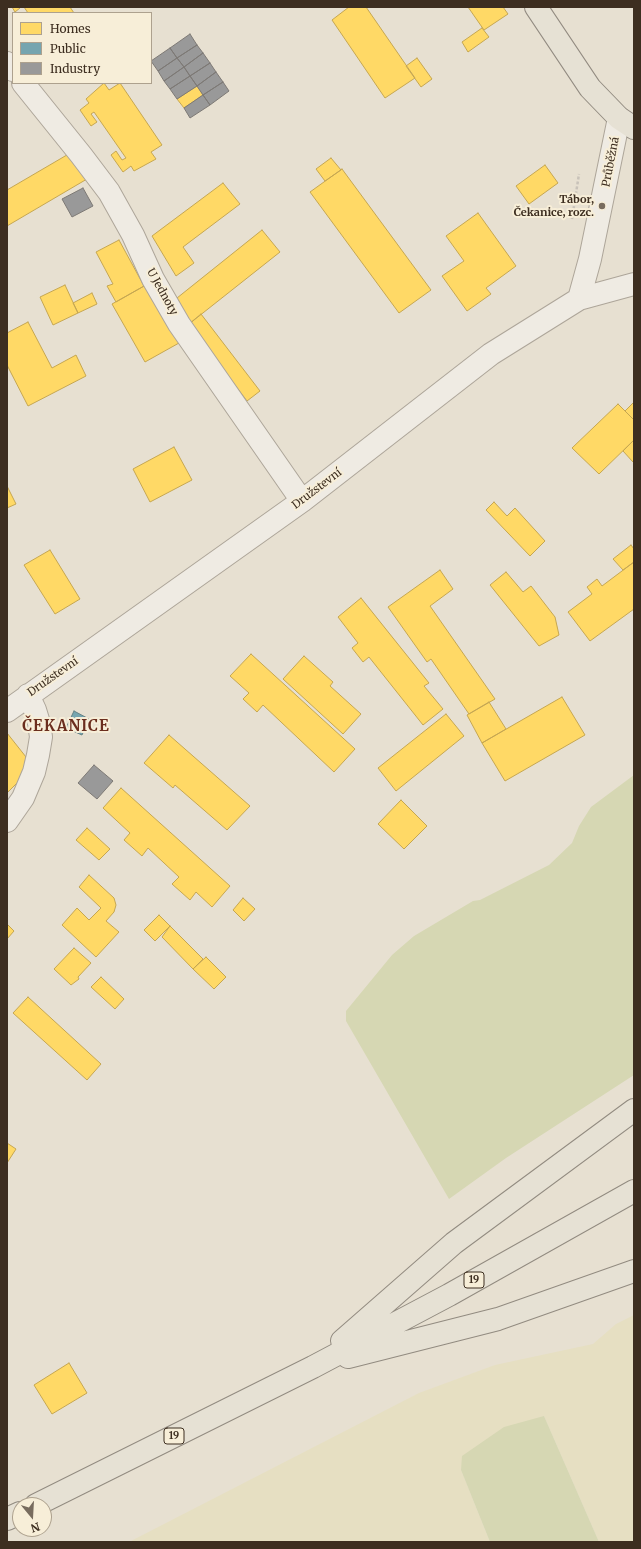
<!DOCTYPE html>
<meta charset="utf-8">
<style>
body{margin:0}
#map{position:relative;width:641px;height:1549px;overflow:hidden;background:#e7e0d1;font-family:Merriweather,serif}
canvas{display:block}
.frame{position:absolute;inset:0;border:8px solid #3d2e20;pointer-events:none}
.legend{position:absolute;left:12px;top:12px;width:140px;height:72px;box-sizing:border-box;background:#f7eed8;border:1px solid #ada18e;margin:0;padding:5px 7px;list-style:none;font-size:12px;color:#3d2e20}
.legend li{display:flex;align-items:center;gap:8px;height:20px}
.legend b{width:20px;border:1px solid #ada18e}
.north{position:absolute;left:12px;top:1497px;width:40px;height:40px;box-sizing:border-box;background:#f7eed8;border:1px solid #ada18e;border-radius:50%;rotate:162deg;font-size:11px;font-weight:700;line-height:16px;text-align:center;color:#3d2e20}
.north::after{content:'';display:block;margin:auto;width:14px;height:18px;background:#786c5e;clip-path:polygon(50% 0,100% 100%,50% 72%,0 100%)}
</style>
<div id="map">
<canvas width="641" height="1549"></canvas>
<div class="frame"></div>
<ul class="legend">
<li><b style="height:11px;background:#ffd966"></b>Homes</li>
<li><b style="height:11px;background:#76a5af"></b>Public</li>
<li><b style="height:11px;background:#999"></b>Industry</li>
</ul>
<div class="north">N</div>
</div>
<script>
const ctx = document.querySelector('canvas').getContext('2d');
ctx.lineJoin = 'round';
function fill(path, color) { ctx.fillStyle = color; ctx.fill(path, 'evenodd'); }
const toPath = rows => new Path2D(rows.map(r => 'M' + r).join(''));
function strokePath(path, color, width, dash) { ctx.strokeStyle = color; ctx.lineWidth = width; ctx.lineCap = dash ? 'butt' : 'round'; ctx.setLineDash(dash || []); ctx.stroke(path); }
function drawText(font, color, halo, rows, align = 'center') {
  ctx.font = font + ' Merriweather,serif'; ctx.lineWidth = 4; ctx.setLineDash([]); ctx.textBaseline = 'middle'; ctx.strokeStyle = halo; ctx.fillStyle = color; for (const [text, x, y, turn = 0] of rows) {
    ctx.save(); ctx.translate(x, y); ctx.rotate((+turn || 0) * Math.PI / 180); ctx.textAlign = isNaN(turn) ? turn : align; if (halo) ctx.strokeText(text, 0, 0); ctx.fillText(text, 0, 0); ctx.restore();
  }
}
fill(toPath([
 [634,1315,634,1542,599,1542,544,1416,461,1470,490,1542,129,1542,419,1393,495,1365,593,1344,616,1324]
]), '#e6dfc2');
fill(toPath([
 [634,775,634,1075,506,1158,449,1199,346,1021,346,1011,392,955,414,936,473,901,480,900,549,865,572,843,579,826,591,807],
 [544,1416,599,1542,490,1542,461,1470,462,1456,504,1427]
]), '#d6d7b3');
const homes = toPath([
 [12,7,20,7,20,8,15,12,12,7],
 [24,7,70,7,74,13,28,13,24,7],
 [349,7,366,7,415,78,385,98,332,20,349,7],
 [468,7,503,7,508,14,484,30,468,7],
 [482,28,489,37,468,52,462,42,482,28],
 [417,58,432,79,421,87,406,66,417,58],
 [104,83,109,90,120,83,162,145,151,152,156,159,134,171,131,166,123,172,111,155,116,151,122,160,126,158,94,112,91,114,97,122,91,126,80,110,89,103,86,99,104,83],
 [197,86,203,95,184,108,177,99,197,86],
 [72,152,87,179,7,226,7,190,72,152],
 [331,158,341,170,325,181,316,169,331,158],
 [545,165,558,183,529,204,516,186,545,165],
 [342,169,431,290,399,313,310,192,342,169],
 [223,183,240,204,183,247,194,263,176,276,152,236,223,183],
 [478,213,516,266,486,288,491,294,467,311,442,276,464,261,446,236,478,213],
 [262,230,280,252,189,324,172,302,262,230],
 [119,240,144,286,116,302,107,286,113,284,96,252,119,240],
 [65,285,78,313,53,325,40,297,65,285],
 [146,285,179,343,145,362,112,304,146,285],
 [92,293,97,304,78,313,73,303,92,293],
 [201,314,260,391,247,401,189,324,201,314],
 [28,322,52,368,76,355,86,376,28,406,7,365,7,333,28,322],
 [634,402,634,420,625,411,634,402],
 [618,404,634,420,634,440,599,474,572,448,618,404],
 [634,440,634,461,633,462,623,451,634,440],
 [174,447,192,480,150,502,133,469,174,447],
 [7,486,16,504,7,508,7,486],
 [494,502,507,516,515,508,545,541,530,556,486,510,494,502],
 [631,545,634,549,634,562,623,570,613,559,631,545],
 [50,550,80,599,55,614,24,565,50,550],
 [634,562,634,609,590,641,568,612,592,594,587,587,597,579,602,586,634,562],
 [440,570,453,589,430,606,495,699,469,714,431,659,427,662,388,607,440,570],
 [506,572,523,592,531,586,555,617,559,635,539,646,490,585,506,572],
 [361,598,429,683,424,686,443,709,423,725,369,657,363,662,352,648,358,643,338,617,361,598],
 [251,654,355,749,334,772,263,705,257,712,243,699,249,693,230,676,251,654],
 [304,656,333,682,330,686,361,714,343,734,283,679,304,656],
 [562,697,585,735,505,781,482,743,562,697],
 [489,702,506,729,482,743,467,715,489,702],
 [446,714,464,736,396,791,378,768,446,714],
 [7,733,26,757,22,778,7,793,7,733],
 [169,735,250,806,227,830,175,785,173,788,144,763,169,735],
 [121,788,230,886,212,907,196,892,190,900,172,884,179,877,148,848,142,856,124,840,130,833,103,808,121,788],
 [401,800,427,826,404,849,378,824,401,800],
 [87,828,110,849,99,860,76,840,87,828],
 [89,875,114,898,116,905,114,912,106,921,119,932,96,957,62,925,77,908,89,920,101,908,79,887,89,875],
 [243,898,255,909,244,921,233,910,243,898],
 [159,915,170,926,155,941,144,930,159,915],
 [7,924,14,931,7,939,7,924],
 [170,926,203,959,193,969,162,937,170,926],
 [74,948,91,963,78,977,79,979,71,985,54,969,74,948],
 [206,957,226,977,214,989,193,969,206,957],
 [101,977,124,999,115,1009,91,987,101,977],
 [28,997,101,1064,87,1080,13,1013,28,997],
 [7,1143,16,1149,7,1163,7,1143],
 [69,1363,87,1393,52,1414,34,1385,69,1363]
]);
fill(homes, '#ffd966');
strokePath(homes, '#c5a651', 1);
const public = toPath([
 [74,711,89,719,82,735,66,728,74,711]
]);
fill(public, '#76a5af');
strokePath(public, '#658184', 1);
const industry = toPath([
 [190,34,197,45,177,58,170,48,190,34],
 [197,45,203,53,184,67,177,58,197,45],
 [170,48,177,58,158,71,151,61,170,48],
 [203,53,210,63,190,76,184,67,203,53],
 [177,58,184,67,164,81,158,71,177,58],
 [210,63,216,72,197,86,190,76,210,63],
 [184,67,190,76,170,89,164,81,184,67],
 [216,72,223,82,203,95,197,86,216,72],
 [190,76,197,86,177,99,170,89,190,76],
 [223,82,229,91,210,105,203,95,223,82],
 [203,95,210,105,190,118,184,108,203,95],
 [83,188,93,206,72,217,62,199,83,188],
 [94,765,113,781,97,799,78,783,94,765]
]);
fill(industry, '#999');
strokePath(industry, '#7d7975', 1);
const minor = toPath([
 [7,63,13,70],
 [23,83,81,155,109,192,133,235,153,279,179,324,302,501],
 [579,299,590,259,619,118],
 [7,711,302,501,491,354,579,299,634,284],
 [7,821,23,798,34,772,38,755,41,737,39,723,35,710,28,695]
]);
const major = toPath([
 [536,7,590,88,619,118,634,128],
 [342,1341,454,1243,634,1110],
 [348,1357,498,1319,634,1271],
 [36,1505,313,1367,449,1295,634,1191],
 [7,1519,20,1513]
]);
strokePath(minor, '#ada599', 24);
strokePath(major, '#928b80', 24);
strokePath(toPath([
 [572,219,579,174]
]), '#c8c2b9', 2.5, [3, 2]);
strokePath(minor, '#efebe3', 22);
strokePath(major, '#e6e1d4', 22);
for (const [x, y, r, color] of [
 [602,206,4,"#786c5e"]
]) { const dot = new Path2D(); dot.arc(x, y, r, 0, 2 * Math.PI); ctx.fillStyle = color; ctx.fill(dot); strokePath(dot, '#f7eed8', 1.5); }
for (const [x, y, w] of [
 [474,1280,20],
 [174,1436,20]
]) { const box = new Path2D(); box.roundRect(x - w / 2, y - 8, w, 16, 3); ctx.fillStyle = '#f7eed8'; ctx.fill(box); strokePath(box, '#3d2e20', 1); }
drawText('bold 10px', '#3d2e20', null, [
 ["19",474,1280],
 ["19",174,1436]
]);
drawText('11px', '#3d2e20', '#f7eed8', [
 ["Průběžná",611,162,-79],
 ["U Jednoty",162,292,61],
 ["Družstevní",317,489,-37],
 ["Družstevní",53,677,-35]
]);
drawText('bold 11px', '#3d2e20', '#f7eed8', [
 ["Tábor,",594,200],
 ["Čekanice, rozc.",594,213]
], 'right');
ctx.letterSpacing = '1px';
drawText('bold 15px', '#6b2e1e', '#f7eed8', [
 ["ČEKANICE",66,727]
]);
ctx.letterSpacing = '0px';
</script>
